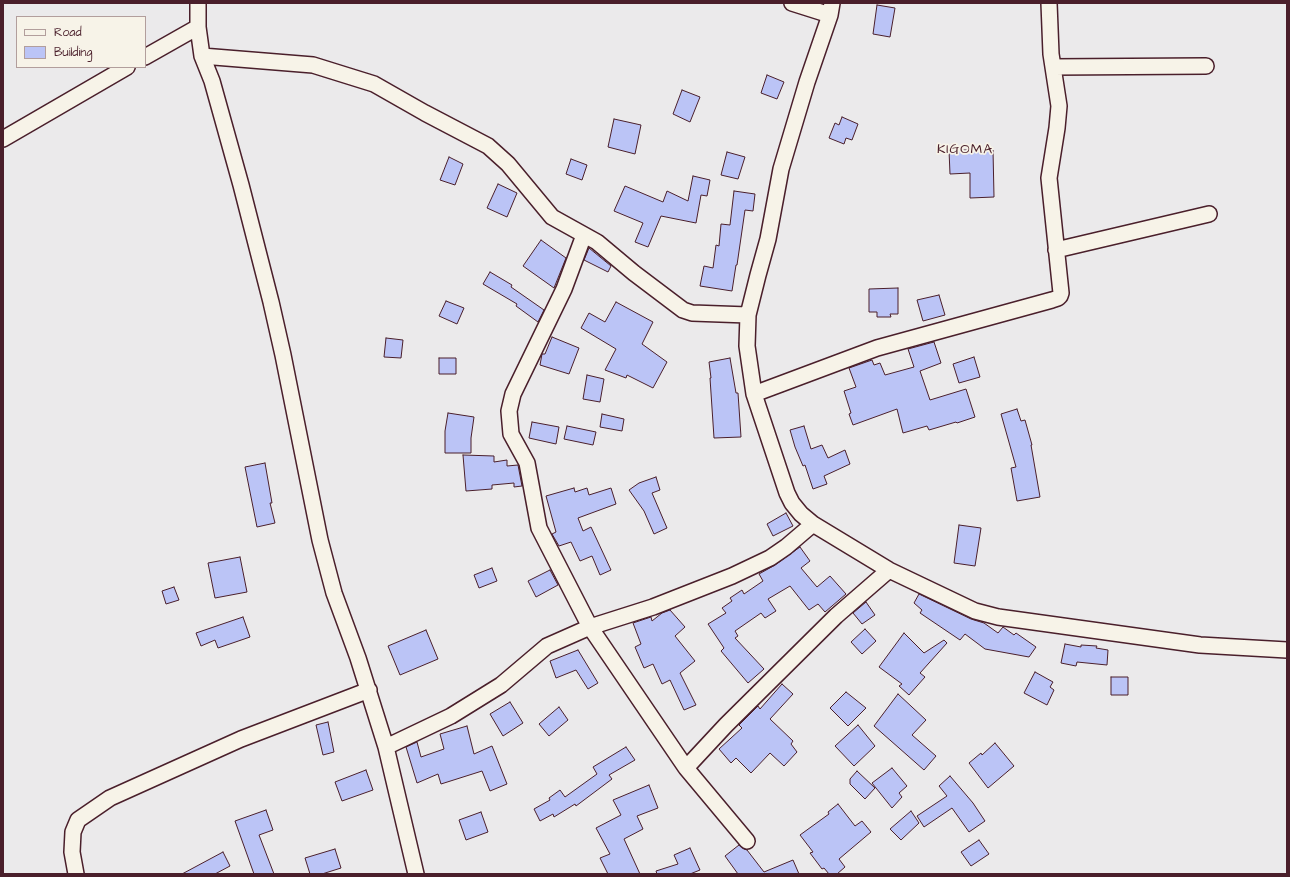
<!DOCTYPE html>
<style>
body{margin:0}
#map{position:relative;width:1290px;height:877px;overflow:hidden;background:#ebeaeb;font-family:"Architects Daughter",sans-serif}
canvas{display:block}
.frame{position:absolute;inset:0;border:4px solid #4a1f2b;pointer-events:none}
.legend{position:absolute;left:16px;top:16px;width:130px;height:52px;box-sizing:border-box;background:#f7f3e8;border:1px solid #b29e9c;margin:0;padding:5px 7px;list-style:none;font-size:12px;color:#4a1f2b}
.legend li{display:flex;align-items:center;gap:8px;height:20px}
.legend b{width:20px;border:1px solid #b29e9c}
</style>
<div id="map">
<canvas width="1290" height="877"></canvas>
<div class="frame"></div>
<ul class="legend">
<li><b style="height:5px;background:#f7f3e8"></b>Road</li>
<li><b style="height:11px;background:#bbc4f6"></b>Building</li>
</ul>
</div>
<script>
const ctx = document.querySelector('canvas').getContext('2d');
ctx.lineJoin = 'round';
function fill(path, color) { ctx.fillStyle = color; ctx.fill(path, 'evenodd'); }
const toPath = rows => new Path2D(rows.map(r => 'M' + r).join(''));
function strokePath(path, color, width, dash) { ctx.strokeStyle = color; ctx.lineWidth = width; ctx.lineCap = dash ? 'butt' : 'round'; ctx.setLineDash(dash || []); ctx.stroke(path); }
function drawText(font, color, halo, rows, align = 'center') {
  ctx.font = font + ' "Architects Daughter",sans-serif'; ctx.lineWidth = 3.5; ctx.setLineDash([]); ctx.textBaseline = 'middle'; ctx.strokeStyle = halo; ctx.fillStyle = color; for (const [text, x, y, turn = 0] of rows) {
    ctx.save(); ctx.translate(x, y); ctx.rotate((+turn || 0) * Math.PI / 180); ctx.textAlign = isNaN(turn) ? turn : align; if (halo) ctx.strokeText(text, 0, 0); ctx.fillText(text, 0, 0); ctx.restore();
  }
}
const building = toPath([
 [877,5,895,8,890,37,873,34,877,5],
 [767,75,784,82,777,99,761,93,767,75],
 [682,90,700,97,690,122,673,114,682,90],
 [842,117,858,124,852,140,846,138,844,144,829,138,835,123,839,125,842,117],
 [614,119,641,125,635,154,608,147,614,119],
 [949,150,993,150,994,197,970,198,970,173,950,174,949,150],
 [727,152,745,157,738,179,721,175,727,152],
 [449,157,463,164,455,185,440,180,449,157],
 [571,159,587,165,582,180,566,174,571,159],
 [693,176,710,180,707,196,701,195,696,223,661,216,648,247,635,242,643,223,614,211,625,186,663,202,667,191,688,201,693,176],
 [498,184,517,193,507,217,487,208,498,184],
 [734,191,755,194,753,211,745,210,737,265,736,265,732,291,700,286,704,266,713,268,716,245,719,246,721,224,730,225,734,191],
 [541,240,566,258,554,288,523,266,541,240],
 [589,248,611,266,608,272,584,260,589,248],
 [490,272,512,285,511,287,544,310,538,322,516,306,517,304,483,284,490,272],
 [898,288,898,314,890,314,891,317,877,317,877,312,869,312,869,289,898,288],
 [939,295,945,315,923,321,917,300,939,295],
 [446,301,464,308,457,324,439,316,446,301],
 [616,302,653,322,642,344,667,362,653,388,627,375,626,378,605,370,616,349,581,328,589,313,605,322,616,302],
 [552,337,579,348,569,374,540,365,542,354,545,354,552,337],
 [386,338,403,340,401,358,384,357,386,338],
 [934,342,941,363,920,371,930,400,966,389,975,417,957,423,956,422,929,430,927,426,903,433,897,409,853,425,849,414,851,413,844,391,856,387,849,368,872,360,874,365,880,363,885,375,914,367,908,349,934,342],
 [974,357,980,377,959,383,953,364,974,357],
 [439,358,456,358,456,374,439,374,439,358],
 [730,358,736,393,738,393,741,437,714,438,710,378,711,378,709,362,730,358],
 [587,375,604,379,600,402,583,399,587,375],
 [1017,409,1021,421,1025,420,1032,445,1031,445,1040,497,1017,501,1011,468,1016,467,1001,414,1017,409],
 [448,413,474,417,471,438,471,453,445,453,445,431,448,413],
 [602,414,624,419,622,431,600,427,602,414],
 [532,422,559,427,556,444,529,438,532,422],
 [567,426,596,432,593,445,564,439,567,426],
 [804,426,811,449,822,445,828,458,845,450,850,464,824,476,827,484,813,489,805,465,803,466,795,447,790,430,804,426],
 [463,455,494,456,494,462,507,460,507,466,518,465,522,486,514,487,514,483,492,485,492,489,466,491,463,455],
 [265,463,272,503,270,503,275,523,257,527,245,467,265,463],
 [656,477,660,490,652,493,667,528,654,534,644,511,629,490,639,483,656,477],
 [574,488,575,492,587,488,589,495,611,488,616,504,578,518,583,531,591,527,611,570,600,575,592,556,580,561,571,542,559,546,552,534,556,532,546,496,574,488],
 [786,513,793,526,773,536,767,524,786,513],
 [959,525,981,528,975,566,954,563,959,525],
 [800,547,810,561,801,568,817,587,830,576,846,594,825,612,818,604,809,610,790,586,768,599,776,611,765,618,761,613,735,631,738,636,735,638,764,669,748,683,721,651,724,648,708,624,726,613,722,608,732,601,730,598,742,590,744,594,763,581,759,574,775,565,800,547],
 [240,557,247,592,215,598,208,563,240,557],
 [492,568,497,581,479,588,474,575,492,568],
 [550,570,558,585,536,597,528,581,550,570],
 [174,587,179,600,166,604,162,591,174,587],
 [919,594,971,619,984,623,998,633,1003,627,1014,635,1016,633,1036,647,1029,657,985,649,965,634,960,640,920,613,922,610,914,603,919,594],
 [866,602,875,615,862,624,853,613,866,602],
 [670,610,685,627,675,636,695,661,680,673,696,705,684,710,670,680,662,684,653,664,644,668,635,647,641,644,633,623,651,617,652,621,662,613,670,610],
 [243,617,250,637,218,648,215,640,201,646,196,633,243,617],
 [865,629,876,641,862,654,851,642,865,629],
 [426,630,438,659,400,675,388,646,426,630],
 [904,633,924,653,944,640,947,643,920,673,925,677,909,695,899,686,902,684,879,667,904,633],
 [1065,644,1081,647,1081,645,1097,646,1096,648,1108,650,1107,665,1077,662,1076,666,1061,663,1065,644],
 [578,650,598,683,588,689,576,670,556,678,550,661,578,650],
 [1035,672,1053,682,1050,687,1054,690,1047,705,1024,693,1035,672],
 [1111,677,1128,677,1128,695,1111,695,1111,677],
 [782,684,793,694,770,719,793,741,791,744,797,752,784,766,770,753,751,773,736,758,731,763,719,749,742,728,739,725,758,706,760,709,782,684],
 [846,692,866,708,848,726,830,708,846,692],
 [898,694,926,720,912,735,936,756,924,770,874,726,898,694],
 [510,702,523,723,503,736,490,714,510,702],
 [559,707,568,720,549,736,539,724,559,707],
 [328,722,334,752,323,755,316,725,328,722],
 [858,725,875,746,854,766,835,746,858,725],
 [467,726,474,754,492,746,507,784,490,791,482,771,441,784,438,774,417,783,406,747,417,742,421,757,444,749,440,734,467,726],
 [995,743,1014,766,988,788,969,763,981,753,982,755,995,743],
 [626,747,635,760,609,775,612,779,576,806,575,804,554,817,553,814,540,821,534,809,550,800,549,798,560,790,565,797,597,774,593,767,626,747],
 [892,768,907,786,899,793,902,797,892,808,872,783,892,768],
 [366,770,373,790,342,801,335,782,366,770],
 [857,771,875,788,865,799,850,784,850,779,857,771],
 [950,776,973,803,985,821,969,832,952,808,924,827,917,816,947,796,939,786,950,776],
 [649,785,658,808,637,816,643,829,624,839,640,874,608,874,600,858,610,854,596,828,621,815,613,800,649,785],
 [838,804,855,826,862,821,871,832,839,859,845,867,837,874,829,874,824,868,822,869,810,853,813,852,800,835,829,814,828,812,838,804],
 [266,810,273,830,259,835,274,874,254,874,235,821,266,810],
 [911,811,919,823,901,840,890,829,911,811],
 [481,812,488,832,466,840,459,820,481,812],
 [979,840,989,854,971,866,961,852,979,840],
 [739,845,744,849,747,850,764,872,793,860,799,874,738,874,725,856,739,845],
 [690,848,700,870,690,874,657,874,656,871,678,864,674,855,690,848],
 [335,849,341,868,322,874,310,874,305,858,335,849],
 [223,852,230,866,215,874,182,874,223,852]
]);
fill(building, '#bbc4f6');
strokePath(building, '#4a1f2b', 1);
const minor = toPath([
 [198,3,198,27,202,56,212,81,241,185,271,302,283,355,320,540,334,593,358,658,386,747,416,874],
 [792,3,830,15],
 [832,3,830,15,807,82,781,169,768,239,758,275,748,315,747,346,754,394,787,493,792,503,801,514,813,524,889,570,975,611,998,617,1200,645,1287,650],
 [202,56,313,65,374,84,425,113,488,146,508,164,552,217,597,242,634,273,683,310,692,313,748,315],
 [145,57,198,27],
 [1053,67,1206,66],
 [3,139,127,67],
 [584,235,564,289,513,394,509,411,511,434,527,463,539,528,590,627,686,768,747,841],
 [1056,250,1209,214],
 [754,394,877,348,1052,300,1058,298,1060,296,1061,293,1049,178,1057,128,1059,106,1051,54,1049,3],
 [386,747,451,716,501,685,547,646,590,627,653,607,732,576,770,558,786,547,813,524],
 [686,768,726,725,836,616,889,570],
 [76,874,72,852,73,832,78,820,110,798,241,739,369,690]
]);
strokePath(minor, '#4a1f2b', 18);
strokePath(minor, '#f7f3e8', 15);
ctx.letterSpacing = '1px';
drawText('14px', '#4a1f2b', '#f7f3e8', [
 ["KIGOMA",965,150]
]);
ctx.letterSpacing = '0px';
</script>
